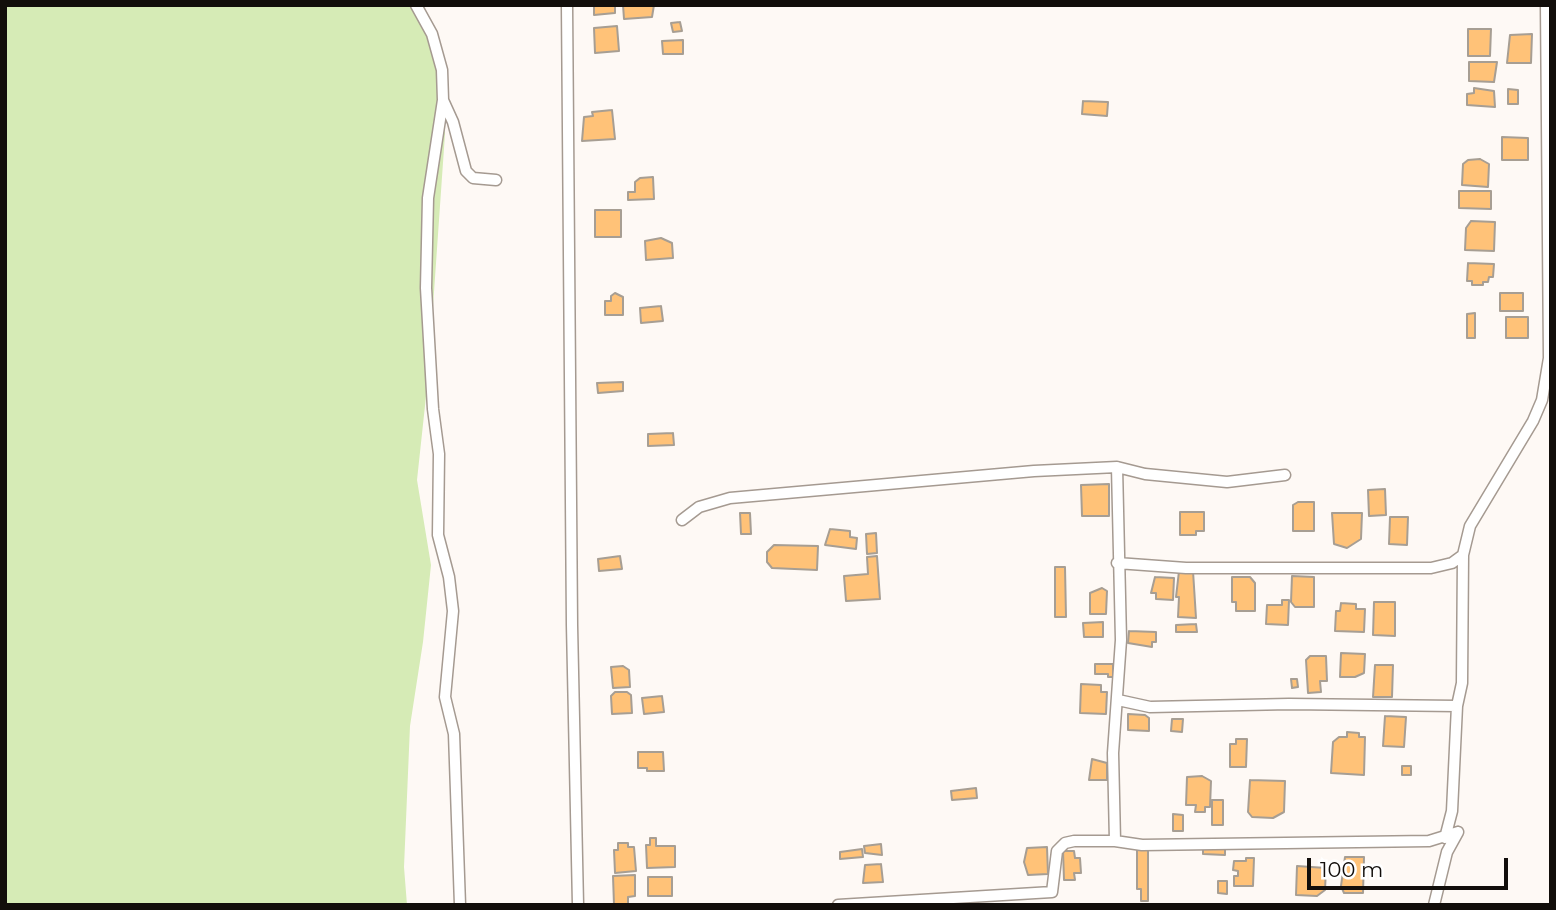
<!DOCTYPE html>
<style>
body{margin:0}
#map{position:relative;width:1556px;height:910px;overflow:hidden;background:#fef9f5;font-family:Montserrat,sans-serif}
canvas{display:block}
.frame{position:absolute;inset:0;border:7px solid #120e0b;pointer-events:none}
.scale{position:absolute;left:1307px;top:858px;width:201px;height:32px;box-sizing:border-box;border:4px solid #120e0b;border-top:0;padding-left:9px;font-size:21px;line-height:24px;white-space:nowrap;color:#120e0b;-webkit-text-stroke:5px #fff;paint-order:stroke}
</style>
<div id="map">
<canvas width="1556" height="910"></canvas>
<div class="frame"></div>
<div class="scale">100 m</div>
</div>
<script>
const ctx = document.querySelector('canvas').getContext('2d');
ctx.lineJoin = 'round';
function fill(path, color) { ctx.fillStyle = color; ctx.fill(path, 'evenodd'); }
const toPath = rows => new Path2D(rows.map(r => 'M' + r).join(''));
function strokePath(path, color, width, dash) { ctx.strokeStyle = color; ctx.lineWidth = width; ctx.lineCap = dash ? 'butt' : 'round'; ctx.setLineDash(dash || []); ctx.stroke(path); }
fill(toPath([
 [5,5,412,5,424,24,444,82,445,134,428,378,417,480,431,565,423,642,410,726,404,867,407,905,5,905]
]), '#d6ebb6');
const building = toPath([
 [594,5,615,5,615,13,594,15,594,5],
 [623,5,654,5,652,17,624,19,623,5],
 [680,22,682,31,673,32,671,23,680,22],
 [617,26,619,51,595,53,594,28,617,26],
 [1468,29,1491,29,1490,56,1468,56,1468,29],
 [1532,34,1531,63,1507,63,1510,35,1532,34],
 [683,40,683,54,663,54,662,41,683,40],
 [1469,62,1497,62,1494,82,1469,81,1469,62],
 [1474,88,1494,91,1495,107,1467,105,1467,94,1474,93,1474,88],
 [1508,89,1518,90,1518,104,1508,104,1508,89],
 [1083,101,1108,102,1107,116,1082,114,1083,101],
 [612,110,615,139,582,141,584,117,593,116,592,112,612,110],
 [1502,137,1528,138,1528,160,1502,160,1502,137],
 [1480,159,1489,164,1488,187,1462,185,1463,164,1468,160,1480,159],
 [653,177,654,199,628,200,628,192,635,192,635,182,640,178,653,177],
 [1459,191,1491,191,1491,209,1459,208,1459,191],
 [595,210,621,210,621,237,595,237,595,210],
 [1471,221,1495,222,1494,251,1465,250,1466,228,1471,221],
 [661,238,672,243,673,258,646,260,645,241,661,238],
 [1468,263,1494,264,1493,277,1489,277,1488,282,1483,282,1483,285,1472,285,1472,281,1467,281,1468,263],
 [615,293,623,297,623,315,605,315,605,301,611,301,611,296,615,293],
 [1500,293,1523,293,1523,311,1500,311,1500,293],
 [661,306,663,321,641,323,640,308,661,306],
 [1475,313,1475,338,1467,338,1467,314,1475,313],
 [1506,317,1528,317,1528,338,1506,338,1506,317],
 [623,382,623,391,598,393,597,383,623,382],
 [673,433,674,445,648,446,648,434,673,433],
 [1109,484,1109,516,1082,516,1081,485,1109,484],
 [1385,489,1386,515,1369,516,1368,490,1385,489],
 [1298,502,1314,502,1314,531,1293,531,1293,505,1298,502],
 [1180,512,1204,512,1204,531,1196,531,1196,535,1180,535,1180,512],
 [740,513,750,513,751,534,741,534,740,513],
 [1332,513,1362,513,1361,539,1347,548,1334,544,1332,513],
 [1390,517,1408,517,1407,545,1389,544,1390,517],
 [830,529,850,531,850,537,857,538,856,549,825,545,830,529],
 [876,533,877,553,867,554,866,534,876,533],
 [774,545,818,546,817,570,772,568,767,562,767,552,774,545],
 [620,556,622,569,599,571,598,559,620,556],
 [877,556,880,599,846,601,844,576,868,574,867,557,877,556],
 [1055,567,1065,567,1066,617,1055,617,1055,567],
 [1179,571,1193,571,1196,618,1178,617,1179,597,1176,597,1179,571],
 [1292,576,1314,577,1314,607,1295,607,1291,602,1292,576],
 [1155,577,1174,578,1173,600,1156,599,1156,593,1151,593,1155,577],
 [1232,577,1250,577,1255,583,1255,611,1236,611,1236,602,1232,602,1232,577],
 [1102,588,1107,591,1106,614,1090,614,1090,593,1102,588],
 [1282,600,1289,600,1288,625,1266,624,1267,605,1282,605,1282,600],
 [1374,602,1395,602,1395,636,1373,635,1374,602],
 [1341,603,1356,604,1356,609,1365,609,1364,632,1335,631,1336,611,1340,611,1341,603],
 [1103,622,1103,637,1084,637,1083,623,1103,622],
 [1196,624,1197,632,1176,632,1176,625,1196,624],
 [1129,631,1156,632,1156,642,1152,642,1152,647,1128,643,1129,631],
 [1341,653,1365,654,1364,673,1355,677,1340,677,1341,653],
 [1310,656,1326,656,1327,681,1320,681,1321,692,1308,693,1306,660,1310,656],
 [1095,664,1113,664,1113,677,1108,677,1108,674,1095,674,1095,664],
 [1375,665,1393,665,1392,697,1373,697,1375,665],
 [623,666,629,670,630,687,613,688,611,667,623,666],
 [1291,679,1297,679,1298,687,1292,688,1291,679],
 [1081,684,1101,685,1101,692,1107,692,1106,714,1080,713,1081,684],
 [615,692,627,692,631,695,632,713,612,714,611,696,615,692],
 [662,696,664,712,644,714,642,698,662,696],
 [1128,714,1145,715,1149,718,1149,731,1128,730,1128,714],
 [1385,716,1406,717,1404,747,1383,746,1385,716],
 [1172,719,1183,719,1182,732,1171,731,1172,719],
 [1347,732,1359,733,1359,737,1365,737,1364,775,1331,773,1333,742,1339,737,1347,737,1347,732],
 [1236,739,1247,739,1246,767,1230,767,1230,744,1236,744,1236,739],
 [638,752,663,752,664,771,647,771,647,768,638,768,638,752],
 [1092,759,1107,763,1107,780,1089,780,1092,759],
 [1402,766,1411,766,1411,775,1402,775,1402,766],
 [1202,776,1211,781,1210,807,1205,807,1205,812,1195,812,1196,805,1186,805,1187,777,1202,776],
 [1250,780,1285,781,1284,812,1273,818,1252,817,1248,812,1250,780],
 [976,788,977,798,952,800,951,791,976,788],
 [1212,800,1223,800,1223,825,1212,825,1212,800],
 [1173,814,1183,815,1183,831,1173,831,1173,814],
 [650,838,656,838,656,846,675,846,675,867,647,868,646,845,650,845,650,838],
 [618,843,628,843,628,847,634,847,636,871,615,873,614,850,618,850,618,843],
 [881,844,882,855,865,853,864,846,881,844],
 [1047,847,1048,874,1028,875,1024,862,1027,848,1047,847],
 [1203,847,1225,847,1225,855,1203,854,1203,847],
 [862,849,863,857,840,859,840,852,862,849],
 [1137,850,1148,850,1148,901,1141,901,1141,889,1137,889,1137,850],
 [1063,851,1074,851,1075,858,1080,858,1081,873,1074,873,1075,880,1064,880,1063,851],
 [1345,857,1364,857,1363,893,1344,893,1341,886,1345,857],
 [1246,858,1254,858,1253,886,1234,886,1234,876,1238,876,1238,871,1233,870,1234,861,1246,861,1246,858],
 [881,864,883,882,863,883,865,865,881,864],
 [1297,866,1326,868,1325,890,1317,896,1296,895,1297,866],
 [635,875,635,896,628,897,628,905,614,905,613,876,635,875],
 [648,877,672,877,672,896,648,896,648,877],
 [1218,881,1227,881,1227,894,1218,893,1218,881]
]);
fill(building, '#ffc278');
strokePath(building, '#a79e93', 2);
const minor = toPath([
 [416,5,432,34,442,70,443,100,428,198,426,288,433,409,439,454,438,535,449,577,453,611,445,697,454,734,460,905],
 [567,5,572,625,578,905],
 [443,100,453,122,466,171,473,178,496,180],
 [682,520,699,507,730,498,1034,471,1117,467,1145,474,1227,482,1285,475],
 [1117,563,1186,568,1431,568,1452,563,1463,555],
 [1118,700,1150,707,1289,704,1457,706],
 [1445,838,1452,811,1457,706,1462,683,1463,555,1470,526,1533,421,1542,400,1549,358,1546,5],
 [1115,841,1113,753,1121,640,1117,467],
 [838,905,1052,892,1057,851,1065,843,1074,841,1115,841,1142,845,1429,841,1458,832],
 [1434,905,1447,852,1458,832]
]);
strokePath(minor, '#a59a91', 13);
strokePath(minor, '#fff', 10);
</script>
